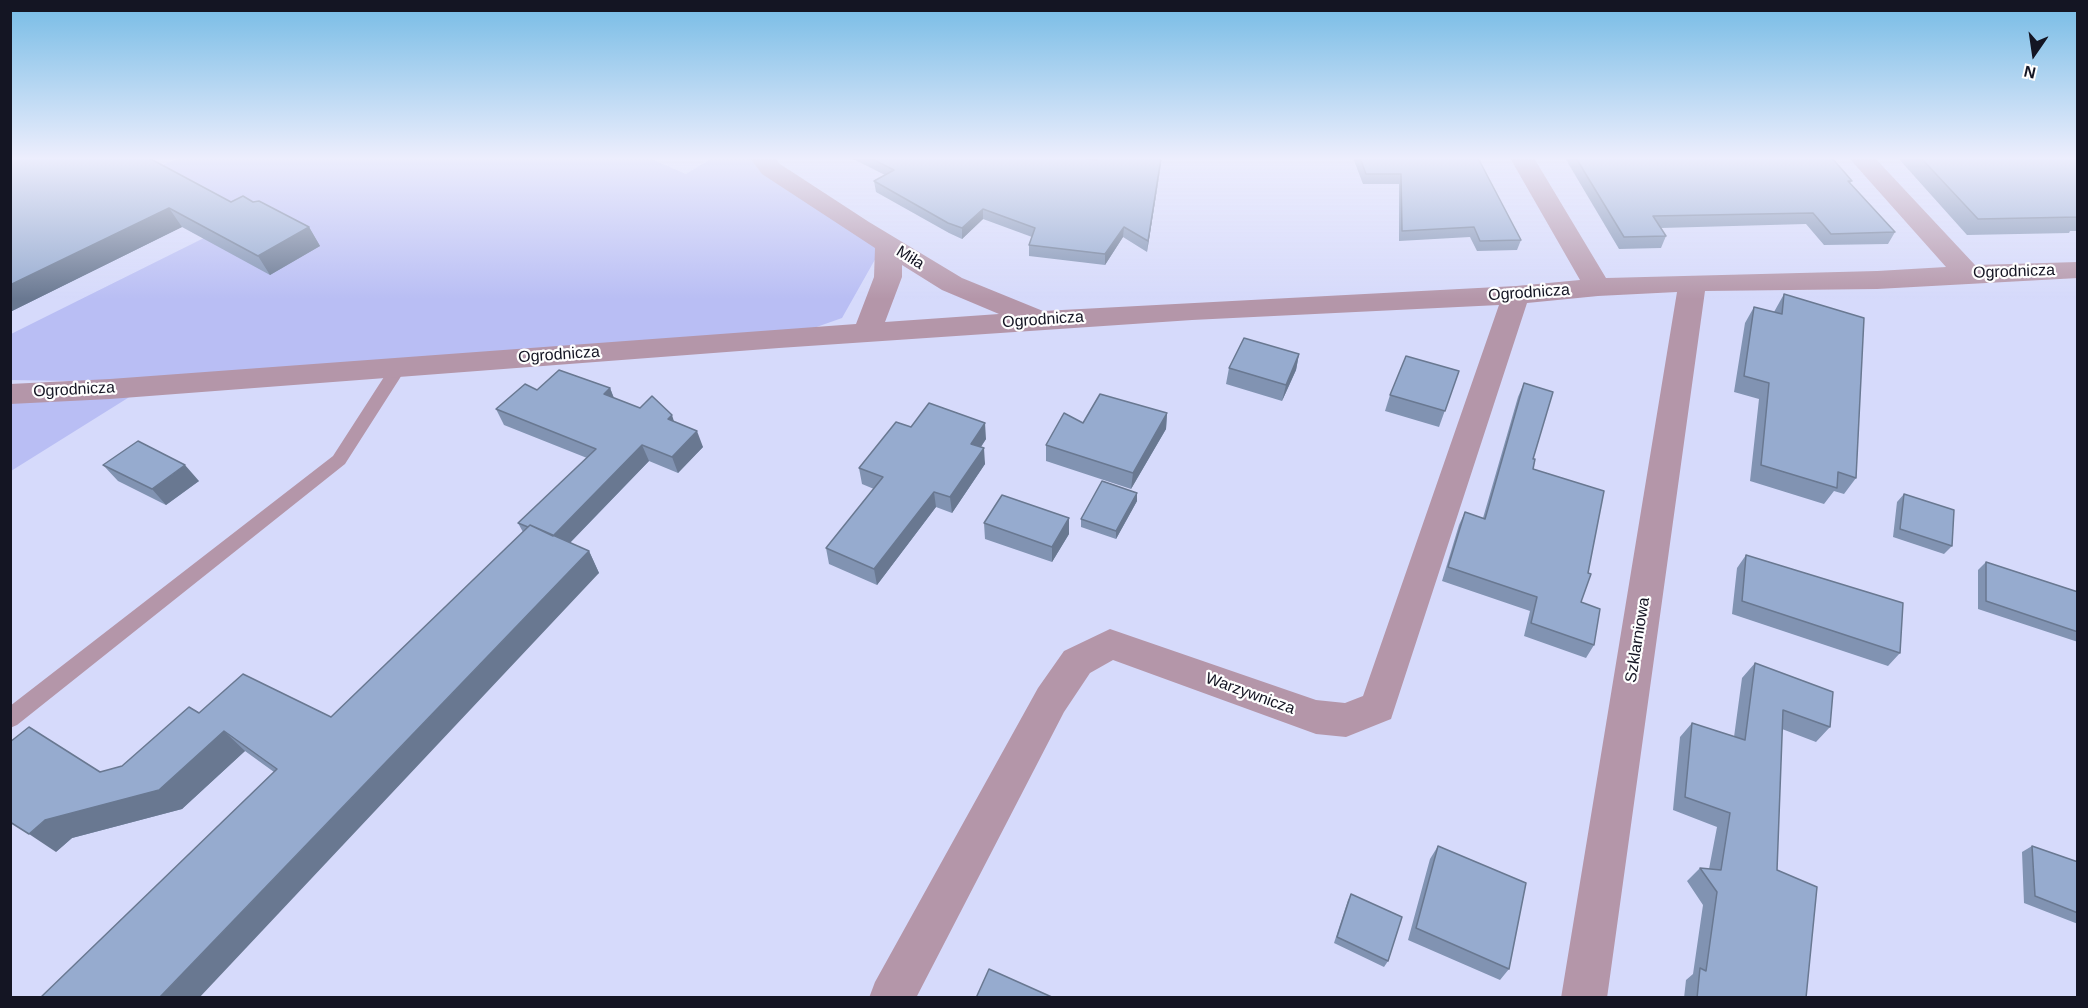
<!DOCTYPE html>
<meta charset="utf-8">
<style>
body{margin:0}
#map{position:relative;width:2088px;height:1008px;overflow:hidden;background:#d6dafb;font-family:Arial,sans-serif}
canvas{display:block}
.frame{position:absolute;inset:0;border:12px solid #141523;pointer-events:none}
.north{position:absolute;left:2004px;top:24px;width:60px;height:60px;-webkit-text-stroke:4px #fefefe;paint-order:stroke;rotate:193deg;font-size:16px;font-weight:700;line-height:24px;text-align:center;color:#141523}
.north::after{content:'';display:block;margin:auto;width:21px;height:27px;background:#141523;clip-path:polygon(50% 0,100% 100%,50% 72%,0 100%)}
</style>
<div id="map">
<canvas width="2088" height="1008"></canvas>
<div class="frame"></div>
<div class="north">N</div>
</div>
<script>
const ctx = document.querySelector('canvas').getContext('2d');
ctx.lineJoin = 'round';
function fill(path, color) { ctx.fillStyle = color; ctx.fill(path, 'evenodd'); }
const toPath = rows => new Path2D(rows.map(r => 'M' + r).join(''));
function strokePath(path, color, width, dash) { ctx.strokeStyle = color; ctx.lineWidth = width; ctx.lineCap = dash ? 'butt' : 'round'; ctx.setLineDash(dash || []); ctx.stroke(path); }
function drawText(font, color, halo, rows, align = 'center') {
  ctx.font = font + ' Arial,sans-serif'; ctx.lineWidth = 4.5; ctx.setLineDash([]); ctx.textBaseline = 'middle'; ctx.strokeStyle = halo; ctx.fillStyle = color; for (const [text, x, y, turn = 0] of rows) {
    ctx.save(); ctx.translate(x, y); ctx.rotate((+turn || 0) * Math.PI / 180); ctx.textAlign = isNaN(turn) ? turn : align; if (halo) ctx.strokeText(text, 0, 0); ctx.fillText(text, 0, 0); ctx.restore();
  }
}
fill(toPath([
 [179,158,649,158,686,174,712,158,746,158,769,165,886,240,842,318,808,330,126,382,11,380,11,334,224,228,160,166],
 [147,386,11,471,11,394]
]), '#b9bef4');
fill(toPath([
 [399,362,405,363,407,367,345,464,17,725,10,728,10,706,333,456,393,363,399,362]
]), '#b496a9');
fill(toPath([
 [750,158,775,158,780,164,869,222,962,278,1043,311,1516,286,1580,280,1510,158,1534,158,1606,278,1877,271,1946,267,1849,158,1875,158,1975,265,2078,262,2078,278,1877,289,1705,291,1607,998,1561,998,1677,292,1598,296,1527,303,1391,719,1346,737,1316,734,1113,660,1090,673,1064,712,916,998,869,998,875,982,1038,688,1064,651,1110,629,1316,700,1345,703,1363,696,1499,305,1192,320,779,348,110,399,10,404,10,384,110,379,856,324,874,277,875,248,762,174,750,158],
 [902,265,942,290,999,314,885,322,902,277,902,265]
]), '#b496a9');
fill(toPath([
 [10,158,231,202,253,202,309,227,320,246,270,275,182,227,10,312],
 [851,158,1083,158,1097,160,1161,164,1147,252,1123,237,1105,265,1029,256,1029,245,1032,237,983,219,962,239,949,233,876,192,874,181,885,175],
 [1353,158,1478,158,1521,240,1517,250,1477,251,1470,237,1399,241,1399,184,1363,184],
 [1565,158,1832,158,1852,181,1850,183,1895,232,1888,244,1824,245,1806,224,1661,228,1666,236,1661,248,1619,249],
 [1898,158,2078,158,2078,231,2070,231,2069,233,1967,235],
 [1784,294,1856,478,1844,494,1834,491,1824,504,1750,481,1759,399,1734,392,1745,323,1754,307,1774,312],
 [1299,354,1296,370,1282,401,1226,384,1229,368],
 [1459,371,1439,427,1385,411,1390,395],
 [1524,383,1533,459,1533,469,1581,602,1594,645,1586,658,1524,636,1530,611,1442,581,1459,525,1465,512,1483,518,1518,397],
 [610,388,614,398,674,421,703,447,678,473,649,461,570,543,589,551,599,573,274,772,245,751,182,809,72,838,56,852,100,772,122,766,199,713,331,717,523,532,518,523,587,458,504,425,496,409,537,390],
 [1167,413,1166,429,1131,489,1046,461,1046,445,1083,423],
 [911,427,986,439,981,447,985,464,952,513,936,507,877,585,829,564,826,548,874,489,862,484,859,468],
 [103,465,199,481,166,505,118,481],
 [1137,493,1137,501,1116,539,1081,527,1081,519],
 [1904,494,1952,546,1944,554,1893,537,1897,502],
 [1069,518,1069,534,1052,562,985,539,984,523],
 [1746,555,1900,653,1888,666,1732,614,1737,568],
 [1986,562,2078,592,2078,642,1978,609,1978,570],
 [1755,663,1830,727,1816,742,1782,729,1777,870,1806,998,1684,998,1686,980,1693,974,1703,905,1687,881,1700,868,1709,869,1717,827,1673,810,1680,737,1692,723,1734,737,1742,678],
 [1438,846,1509,969,1500,980,1408,940,1430,859],
 [2032,846,2078,862,2078,924,2024,903,2022,852],
 [1351,894,1388,961,1384,967,1334,943,1348,900]
]), '#8193b2');
fill(toPath([
 [1162,158,1161,164,1147,252,1148,241],
 [169,208,182,227,10,312,10,285],
 [983,209,983,219,962,239,962,228],
 [309,227,320,246,270,275,258,256],
 [1124,227,1123,237,1105,265,1105,254],
 [1299,354,1296,370,1282,401,1286,385],
 [610,388,616,404,604,394],
 [1167,413,1166,429,1131,489,1133,473],
 [672,415,677,431,668,419],
 [985,423,986,439,972,460,971,444],
 [697,431,703,447,678,473,672,457],
 [642,445,649,461,559,554,551,538],
 [984,448,985,464,952,513,950,497],
 [185,465,199,481,166,505,152,489],
 [934,492,936,507,877,585,874,569],
 [1137,493,1137,501,1116,539,1116,531],
 [1069,518,1069,534,1052,562,1052,547],
 [589,551,599,573,199,998,159,998],
 [224,731,245,751,182,809,72,838,56,852,29,834,45,820]
]), '#697891');
const building = toPath([
 [10,158,149,158,231,202,243,196,253,202,259,201,309,227,258,256,169,208,10,285,10,158],
 [870,158,1083,158,1097,160,1097,158,1161,158,1148,241,1124,227,1105,254,1029,245,1035,228,983,209,962,228,948,223,874,181,894,170,870,158],
 [1360,158,1478,158,1521,240,1480,241,1474,227,1402,231,1401,174,1366,174,1360,158],
 [1576,158,1832,158,1852,181,1848,181,1895,232,1831,234,1813,213,1653,216,1666,236,1624,237,1576,158],
 [1921,158,2078,158,2078,217,1978,219,1921,158],
 [1784,294,1864,318,1856,478,1838,472,1837,488,1761,465,1769,383,1744,376,1754,307,1782,314,1784,294],
 [1244,338,1299,354,1286,385,1229,368,1244,338],
 [1406,356,1459,371,1445,411,1390,395,1406,356],
 [559,370,610,388,604,394,640,408,652,396,672,415,668,419,697,431,672,457,642,445,553,536,530,525,528,527,518,523,596,449,496,409,525,384,537,390,559,370],
 [1524,383,1553,392,1533,459,1535,459,1533,469,1604,491,1588,573,1591,574,1581,602,1600,609,1594,645,1531,623,1537,597,1448,567,1465,512,1485,519,1524,383],
 [1100,394,1167,413,1133,473,1046,445,1064,413,1083,423,1100,394],
 [929,403,985,423,971,444,984,448,950,497,934,492,874,569,826,548,883,477,859,468,896,422,911,427,929,403],
 [138,441,185,465,152,489,103,465,138,441],
 [1102,481,1137,493,1116,531,1081,519,1102,481],
 [1904,494,1954,510,1952,546,1900,529,1904,494],
 [1002,495,1069,518,1052,547,984,523,1002,495],
 [530,525,589,551,159,998,40,998,277,769,224,731,159,790,45,820,29,834,10,822,10,742,29,727,100,772,122,766,189,707,199,713,243,674,331,717,530,525],
 [1746,555,1903,603,1900,653,1742,601,1746,555],
 [1986,562,2078,592,2078,632,1986,601,1986,562],
 [1755,663,1833,692,1830,727,1783,710,1777,870,1817,887,1806,998,1697,998,1700,968,1706,971,1717,892,1700,868,1721,870,1730,813,1685,797,1692,723,1745,740,1755,663],
 [1438,846,1526,883,1509,969,1416,928,1438,846],
 [2032,846,2078,862,2078,913,2035,896,2032,846],
 [1351,894,1402,917,1388,961,1337,937,1351,894],
 [989,969,1054,998,976,998,989,969]
]);
fill(building, '#96abcf');
strokePath(building, '#697891', 1.5);
const sky = ctx.createLinearGradient(0, 0, 0, 299);
sky.addColorStop(0, '#75bbe5');
sky.addColorStop(0.53, '#edeefd');
sky.addColorStop(1, '#edeefd00');
ctx.fillStyle = sky;
ctx.fillRect(0, 0, 2088, 299);
drawText('16px', '#141523', '#fefefe', [
 ["Miła",910,258,32],
 ["Ogrodnicza",2014,272,-2],
 ["Ogrodnicza",1529,293,-4],
 ["Ogrodnicza",1043,320,-4],
 ["Ogrodnicza",559,355,-4],
 ["Ogrodnicza",74,390,-3],
 ["Szklarniowa",1638,640,-81],
 ["Warzywnicza",1250,694,20]
]);
</script>
